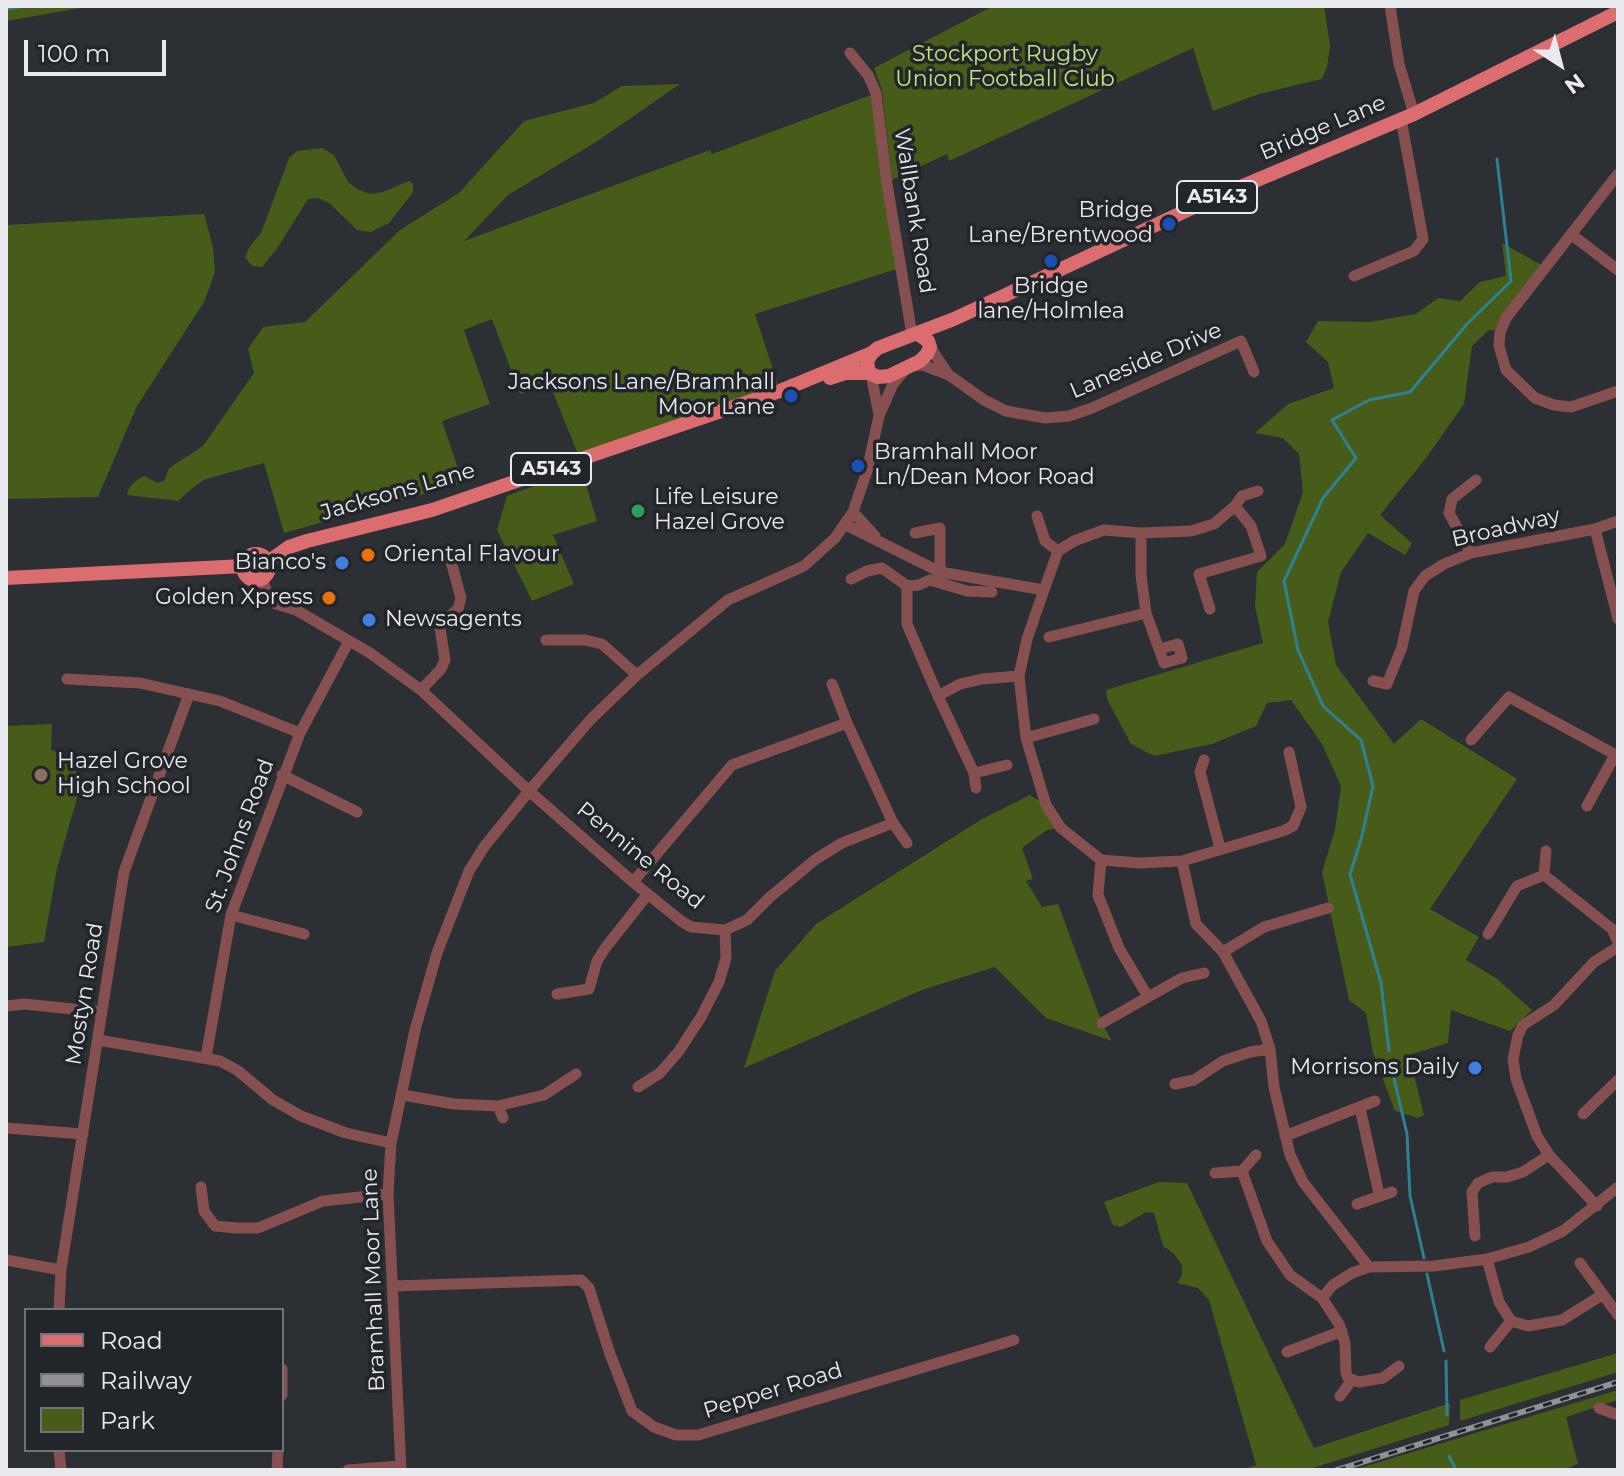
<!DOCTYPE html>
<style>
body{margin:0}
#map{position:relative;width:1624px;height:1476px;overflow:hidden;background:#2c2f33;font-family:Montserrat,sans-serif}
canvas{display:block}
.frame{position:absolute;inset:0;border:8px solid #e8eaed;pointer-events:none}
.legend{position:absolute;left:24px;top:1308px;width:260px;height:144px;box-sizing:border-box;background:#222529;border:2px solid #717477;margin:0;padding:10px 14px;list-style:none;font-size:24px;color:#e8eaed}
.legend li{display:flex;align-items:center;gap:16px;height:40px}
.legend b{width:40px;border:2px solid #717477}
.north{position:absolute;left:1520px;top:24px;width:80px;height:80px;-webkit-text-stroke:6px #222529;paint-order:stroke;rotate:144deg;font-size:22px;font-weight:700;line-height:32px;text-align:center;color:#e8eaed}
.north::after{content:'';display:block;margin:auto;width:28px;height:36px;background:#e8eaed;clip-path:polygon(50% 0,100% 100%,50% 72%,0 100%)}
.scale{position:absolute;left:24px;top:40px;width:142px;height:36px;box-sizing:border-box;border:4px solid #e8eaed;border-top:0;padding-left:10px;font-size:24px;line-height:28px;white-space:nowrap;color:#e8eaed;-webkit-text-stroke:6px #222529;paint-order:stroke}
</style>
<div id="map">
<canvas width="1624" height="1476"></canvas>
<div class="frame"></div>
<ul class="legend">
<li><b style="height:10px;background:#db6c6f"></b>Road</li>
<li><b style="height:10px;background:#909296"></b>Railway</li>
<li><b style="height:22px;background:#475c19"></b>Park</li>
</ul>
<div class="north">N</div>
<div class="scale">100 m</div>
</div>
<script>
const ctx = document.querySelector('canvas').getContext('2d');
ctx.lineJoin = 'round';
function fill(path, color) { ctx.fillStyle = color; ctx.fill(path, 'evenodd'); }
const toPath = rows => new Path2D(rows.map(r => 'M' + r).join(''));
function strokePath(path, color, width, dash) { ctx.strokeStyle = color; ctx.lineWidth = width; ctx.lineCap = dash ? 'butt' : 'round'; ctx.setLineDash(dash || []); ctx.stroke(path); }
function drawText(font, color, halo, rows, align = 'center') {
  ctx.font = font + ' Montserrat,sans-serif'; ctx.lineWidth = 7; ctx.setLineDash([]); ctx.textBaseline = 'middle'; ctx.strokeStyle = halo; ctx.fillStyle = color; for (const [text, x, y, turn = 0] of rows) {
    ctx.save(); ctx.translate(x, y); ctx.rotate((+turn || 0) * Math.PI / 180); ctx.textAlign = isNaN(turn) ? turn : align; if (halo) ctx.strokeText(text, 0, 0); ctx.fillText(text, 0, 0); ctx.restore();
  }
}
fill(toPath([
 [6,6,93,6,6,21],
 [993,6,1324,6,1330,46,1327,67,1322,79,1259,94,1213,111,1193,48,949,161,947,154,892,180,882,90,874,68],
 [680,84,596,142,508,195,464,241,710,150,712,154,871,95,897,269,755,314,780,391,580,459,550,385,520,394,492,319,464,330,490,404,442,421,463,483,284,533,264,463,206,479,195,486,178,501,127,495,129,488,137,480,144,476,158,483,165,480,169,468,203,446,254,373,248,349,263,327,305,322,400,230,459,193,524,121,594,103,622,86],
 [322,148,334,155,348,182,357,189,370,194,383,192,409,181,413,184,413,192,389,223,371,232,357,230,329,203,318,198,308,199,278,247,262,267,252,266,245,257,250,246,261,233,289,158,297,151],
 [204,214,213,247,215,272,204,302,137,406,98,497,6,499,6,225],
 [1502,243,1545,267,1501,330,1489,330,1472,346,1464,404,1426,458,1380,515,1412,543,1405,555,1368,533,1341,572,1328,622,1336,665,1394,744,1421,719,1517,779,1430,909,1479,937,1466,960,1496,978,1532,1010,1510,1031,1451,1010,1448,1043,1409,1055,1424,1115,1418,1118,1395,1111,1373,1053,1366,1013,1349,1000,1322,872,1335,830,1341,786,1322,744,1291,700,1267,703,1256,726,1212,744,1154,756,1131,744,1107,699,1106,690,1263,643,1255,606,1257,572,1285,544,1303,492,1299,454,1283,438,1255,433,1288,404,1334,388,1328,362,1306,342,1318,321,1370,322,1416,314,1438,298,1460,301,1480,282,1506,276],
 [581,468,597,521,553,535,574,584,532,601,497,530,507,496],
 [52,724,51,750,74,758,79,791,57,868,44,942,6,947,6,726],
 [1030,795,1046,805,1061,828,1047,830,1022,848,1033,879,1026,881,1042,907,1058,904,1102,1023,1112,1041,1046,1018,995,967,922,990,744,1068,775,971,816,924,982,819],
 [1159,1182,1187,1183,1314,1448,1450,1403,1449,1425,1307,1470,1241,1470,1256,1465,1209,1300,1198,1288,1177,1283,1182,1275,1182,1265,1173,1253,1163,1246,1154,1213,1146,1212,1121,1227,1113,1225,1104,1202],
 [1618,1353,1618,1372,1460,1421,1460,1400],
 [1618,1390,1618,1400,1566,1417,1578,1464,1563,1470,1353,1470]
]), '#475c19');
strokePath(toPath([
 [6,9,25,6],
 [1389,1051,1381,983,1350,874,1361,840,1373,786,1361,740,1323,706,1298,650,1284,581,1323,498,1356,458,1332,420,1369,400,1410,392,1467,324,1511,281,1497,159],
 [1390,1061,1407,1134,1410,1196,1424,1258],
 [1427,1274,1444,1351],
 [1446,1361,1447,1415],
 [1449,1456,1456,1470]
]), '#2e8193', 3);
strokePath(toPath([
 [1390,6,1399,64,1414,114],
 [850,53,868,75,876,93,887,184,912,335],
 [1618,174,1506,318,1500,333,1499,346,1506,370,1535,398,1554,405,1571,407,1618,391],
 [1572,235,1618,270],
 [1354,276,1414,251,1423,239,1401,119],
 [930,347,948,374],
 [913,366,923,365,949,375,984,400,1006,411,1045,418,1069,416,1092,408,1241,341,1254,372],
 [871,375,879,415],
 [853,512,875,536],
 [1037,516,1045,541,1058,551],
 [846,525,940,572,1044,590,1027,639,1019,676,1026,738,1046,805,1061,828,1101,860,1139,863,1182,861,1283,831,1293,826,1301,807,1289,752],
 [1595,529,1618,619],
 [915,533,940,528,940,572],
 [1141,533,1141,575,1146,613,1159,649,1178,644,1182,658,1164,663,1159,649],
 [1471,553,1449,513,1452,499,1476,480],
 [262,579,268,595,276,604,296,610,370,653,421,690,529,791,633,882,681,921,691,927,725,930,747,920,770,897,816,859,842,843,893,823],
 [851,579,867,571,882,568,907,586,907,624,938,696,960,684,982,679,1019,676],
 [907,586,919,585,930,580,967,591,992,592],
 [1044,590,1058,551,1074,541,1104,530,1141,533,1191,531,1214,524,1235,506,1242,496,1258,491],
 [1210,609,1199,574,1261,556,1251,526,1235,506],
 [1049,637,1146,613],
 [546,640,585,640,602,644,637,675],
 [67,679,140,683,220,701,300,733],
 [1373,681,1387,684,1402,647,1414,591,1425,576,1444,564,1471,553,1595,529,1618,521],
 [832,684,847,723],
 [421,690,441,669,445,660,440,628,444,621,458,609,461,598,450,558],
 [938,696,974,773,1007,765],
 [1026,738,1094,719],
 [1471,740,1509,697,1618,756],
 [1204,760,1200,772,1220,848],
 [974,773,976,788],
 [282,775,357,812],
 [1587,806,1615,755],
 [1101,860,1098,895,1119,948,1148,997,1182,978,1204,973],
 [1182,861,1196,924,1223,952,1261,1021,1270,1049,1274,1087,1290,1155,1303,1182,1369,1267,1434,1266,1487,1259,1529,1247,1563,1231,1618,1187],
 [1544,875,1546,851],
 [633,882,732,765,847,723,893,823,907,843],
 [231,915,304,934],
 [1488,934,1517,886,1544,875,1612,929,1618,942],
 [1223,952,1264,927,1328,908],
 [557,994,589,989,597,961,606,947,648,894],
 [6,1006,24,1004,102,1012],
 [1102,1023,1148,997],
 [98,1040,220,1061,237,1070,273,1100,301,1116,346,1133,391,1143],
 [206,1057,231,915,300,733,349,641],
 [1175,1084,1194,1080,1223,1061,1250,1052,1270,1049],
 [638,1087,660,1073,679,1051,701,1017,719,982,726,958,725,930],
 [403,1095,454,1104,498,1106,544,1095,576,1074],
 [498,1106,503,1118],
 [1360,1108,1379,1194],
 [1583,1114,1618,1080],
 [6,1128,83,1134],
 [1285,1136,1375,1101],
 [1256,1155,1242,1171,1267,1241,1290,1275,1322,1298],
 [1215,1173,1242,1171],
 [201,1187,204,1211,215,1226,237,1228,258,1228,323,1201,388,1194],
 [1357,1204,1392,1192],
 [1597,1206,1549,1155,1537,1136,1516,1079,1513,1059,1518,1035,1523,1025,1554,1005,1594,962,1618,947],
 [1475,1236,1472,1192,1478,1183,1492,1177,1507,1177,1523,1172,1549,1155],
 [1487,1259,1499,1302,1511,1321,1528,1326,1562,1320,1602,1295],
 [6,1260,61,1270],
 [1580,1263,1618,1315],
 [1369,1267,1352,1273,1333,1285,1322,1298,1339,1324,1345,1343,1346,1373,1348,1378,1359,1382,1383,1378,1399,1366],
 [393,1286,581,1280,589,1288,610,1354,632,1411,654,1427,676,1435,698,1435,1014,1340],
 [59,1310,61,1270,124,872,189,694],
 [1490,1347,1511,1321],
 [1287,1352,1342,1331],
 [282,1369,282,1395],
 [1340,1396,1352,1380],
 [1599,1408,1615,1414,1618,1413],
 [59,1450,61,1470],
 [277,1470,278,1450],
 [348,1470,400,1466],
 [401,1470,388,1194,391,1143,415,1030,437,953,469,871,484,847,529,791,591,719,637,675,728,600,804,566,835,538,853,512,867,471,879,416,893,384,906,369]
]), '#865050', 11);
strokePath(toPath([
 [872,353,867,361,869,373,878,377,889,376,920,361,927,354,930,347,928,341,918,334],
 [830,378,845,373,869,373],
 '243 567a13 13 0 1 1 26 0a13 13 0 1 1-26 0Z',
 [268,562,289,547,307,541,432,510,780,391,872,353,878,348,954,319,1207,201,1414,114,1618,12],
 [6,578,244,566]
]), '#db6c6f', 14);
const rail = toPath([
 [1337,1470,1618,1382]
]);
strokePath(rail, '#909296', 6);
strokePath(rail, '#222529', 3, [9]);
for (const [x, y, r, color] of [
 [1169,224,8,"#1a4fb4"],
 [1051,261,8,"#1a4fb4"],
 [791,396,8,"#1a4fb4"],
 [858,466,8,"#1a4fb4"],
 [638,511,8,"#2e9e5b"],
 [368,555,8,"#e8710a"],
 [342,563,8,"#3f7fe0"],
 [329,598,8,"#e8710a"],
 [369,620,8,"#3f7fe0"],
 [41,775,8,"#8d6e63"],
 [1475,1068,8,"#3f7fe0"]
]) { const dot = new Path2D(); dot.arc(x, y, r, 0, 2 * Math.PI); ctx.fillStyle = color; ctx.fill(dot); strokePath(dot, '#222529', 3); }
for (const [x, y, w] of [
 [1217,197,80],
 [551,469,80]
]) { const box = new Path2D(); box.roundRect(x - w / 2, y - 16, w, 32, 6); ctx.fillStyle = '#222529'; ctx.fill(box); strokePath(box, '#e8eaed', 2); }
drawText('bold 20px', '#e8eaed', null, [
 ["A5143",1217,197],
 ["A5143",551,469]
]);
drawText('22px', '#c0e480', '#222529', [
 ["Stockport Rugby",1005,55],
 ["Union Football Club",1005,80]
]);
drawText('22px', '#e8eaed', '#222529', [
 ["Bridge Lane",1323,128,-23],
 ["Wallbank Road",914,211,81],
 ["Laneside Drive",1146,361,-23],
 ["Jacksons Lane",398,492,-16],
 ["Broadway",1506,528,-13],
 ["St. Johns Road",240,836,-70],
 ["Pennine Road",640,856,39],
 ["Mostyn Road",85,994,-81],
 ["Bramhall Moor Lane",374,1280,-92],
 ["Pepper Road",773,1391,-17]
]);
drawText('22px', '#e8eaed', '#222529', [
 ["Bridge",1153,211],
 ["Lane/Brentwood",1153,236],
 ["Bridge",1051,287,"center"],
 ["lane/Holmlea",1051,312,"center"],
 ["Jacksons Lane/Bramhall",775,383],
 ["Moor Lane",775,408],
 ["Bramhall Moor",874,453,"left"],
 ["Ln/Dean Moor Road",874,478,"left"],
 ["Life Leisure",654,498,"left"],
 ["Hazel Grove",654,523,"left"],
 ["Oriental Flavour",384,555,"left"],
 ["Bianco's",326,563],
 ["Golden Xpress",313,598],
 ["Newsagents",385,620,"left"],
 ["Hazel Grove",57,762,"left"],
 ["High School",57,787,"left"],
 ["Morrisons Daily",1459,1068]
], 'right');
</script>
